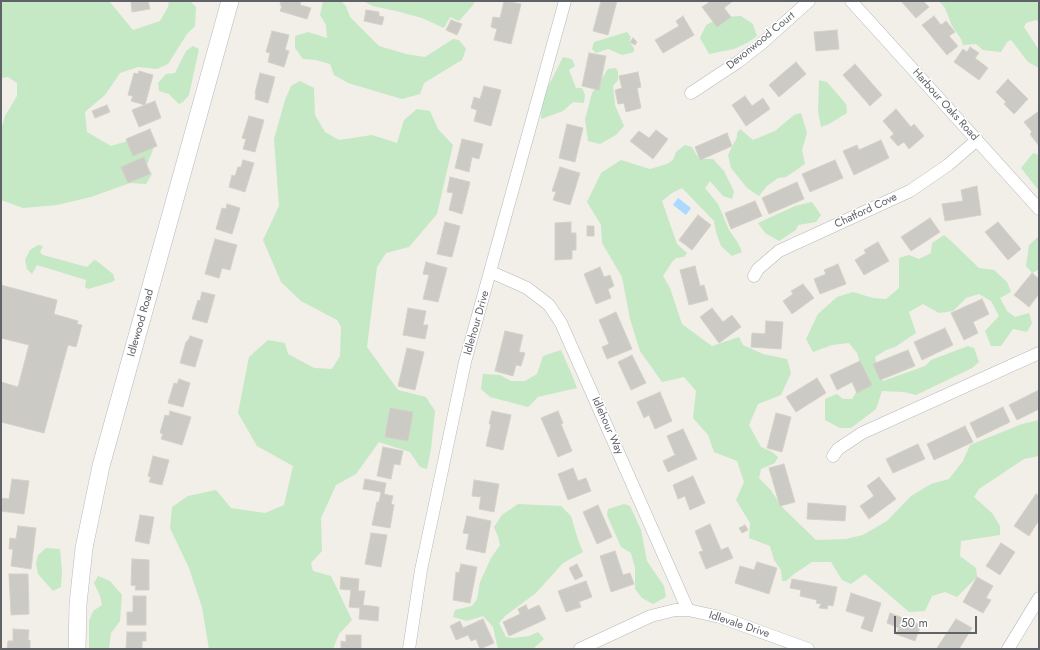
<!DOCTYPE html>
<style>
body{margin:0}
#map{position:relative;width:1040px;height:650px;overflow:hidden;background:#f1efe8;font-family:Jost,sans-serif}
canvas{display:block}
.frame{position:absolute;inset:0;border:2px solid #5f6368;pointer-events:none}
.scale{position:absolute;left:894px;top:616px;width:83px;height:18px;box-sizing:border-box;border:2px solid #5f6368;border-top:0;padding-left:5px;font-size:12px;line-height:14px;white-space:nowrap;color:#5f6368;-webkit-text-stroke:3px #fff;paint-order:stroke}
</style>
<div id="map">
<canvas width="1040" height="650"></canvas>
<div class="frame"></div>
<div class="scale">50 m</div>
</div>
<script>
const ctx = document.querySelector('canvas').getContext('2d');
ctx.lineJoin = 'round';
function fill(path, color) { ctx.fillStyle = color; ctx.fill(path, 'evenodd'); }
const toPath = rows => new Path2D(rows.map(r => 'M' + r).join(''));
function strokePath(path, color, width, dash) { ctx.strokeStyle = color; ctx.lineWidth = width; ctx.lineCap = dash ? 'butt' : 'round'; ctx.setLineDash(dash || []); ctx.stroke(path); }
function drawText(font, color, halo, rows, align = 'center') {
  ctx.font = font + ' Jost,sans-serif'; ctx.lineWidth = 3; ctx.setLineDash([]); ctx.textBaseline = 'middle'; ctx.strokeStyle = halo; ctx.fillStyle = color; for (const [text, x, y, turn = 0] of rows) {
    ctx.save(); ctx.translate(x, y); ctx.rotate((+turn || 0) * Math.PI / 180); ctx.textAlign = isNaN(turn) ? turn : align; if (halo) ctx.strokeText(text, 0, 0); ctx.fillText(text, 0, 0); ctx.restore();
  }
}
fill(toPath([
 [1,1,109,1,133,30,160,21,168,7,169,1,190,1,196,7,195,26,187,34,168,64,157,69,138,67,120,73,105,95,85,112,87,132,111,146,134,139,154,147,147,165,152,174,146,184,130,183,91,197,57,205,23,208,1,200,1,130,5,116,17,96,17,83,8,77,1,78],
 [323,1,341,1,346,6,350,17,379,46,406,54,425,57,453,39,459,40,466,49,462,60,424,83,420,94,402,99,348,83,334,75,330,64,316,60,303,59,295,48,295,36,308,32,327,38,326,25,320,15],
 [363,1,474,1,474,4,459,21,450,17,444,28,422,18,396,11,373,6],
 [939,1,1039,1,1039,23,1036,20,1026,23,1024,27,1039,50,1039,68,1028,62,1011,40,1007,42,1001,52,983,50,976,44,963,45,961,39,952,26,945,8],
 [741,16,753,24,757,36,747,43,734,49,709,54,700,38,706,25,722,17],
 [627,32,631,37,629,41,634,48,634,52,622,55,608,49,596,53,592,49,594,42],
 [193,46,199,49,189,95,183,102,179,104,169,94,159,91,158,83,166,74,175,73,186,51],
 [563,57,572,59,575,66,569,70,576,88,582,88,585,95,584,103,573,102,563,111,541,119,542,99],
 [616,68,618,72,618,80,613,86,615,105,624,126,616,135,600,144,588,141,585,119,592,93,608,69],
 [819,80,827,82,846,104,847,113,829,124,821,127,818,111],
 [300,81,314,88,315,115,325,132,339,140,372,135,397,143,404,120,417,109,430,111,438,129,453,145,437,214,409,247,386,253,377,267,367,347,398,390,426,397,435,411,431,449,427,469,420,467,410,452,379,442,356,474,336,485,321,518,322,551,311,563,313,571,331,576,352,620,339,634,333,649,209,649,202,607,189,568,170,528,172,507,188,496,216,490,231,508,265,513,284,505,293,466,257,446,238,413,249,357,268,340,285,343,288,354,314,368,332,369,340,356,341,327,337,320,301,301,281,282,263,240,279,206,274,139,285,100,291,86],
 [801,113,807,133,802,150,805,164,786,177,778,178,767,186,759,196,747,188,731,168,728,155,737,137,737,133,740,129,753,140,775,131,794,115],
 [685,145,692,147,699,159,713,159,724,171,731,185,734,192,732,199,723,196,710,181,705,188,718,204,729,230,738,243,742,252,732,256,721,246,716,232,714,221,682,188,672,193,662,201,677,244,687,253,684,257,676,258,672,262,663,276,670,288,682,324,712,346,739,337,743,345,763,354,787,359,791,373,781,395,758,404,749,425,761,447,772,452,778,457,775,463,761,469,759,478,770,489,783,508,816,540,846,539,863,535,887,521,911,496,931,484,949,479,963,461,970,445,1022,424,1039,420,1039,456,1024,459,979,489,974,497,992,513,1000,526,1000,535,961,541,960,556,976,568,977,577,957,597,945,592,932,596,925,611,909,612,865,574,851,584,842,580,831,562,812,562,794,574,786,581,782,581,781,570,774,560,770,546,749,538,750,523,736,500,744,482,737,461,714,452,708,435,693,418,696,391,684,377,662,382,640,351,630,319,622,277,602,243,601,225,587,202,601,173,621,160,650,169,667,164,673,160,676,152],
 [1033,153,1039,155,1039,191,1021,168],
 [812,202,821,215,816,222,798,225,796,230,779,241,765,233,758,223,795,206],
 [944,235,951,241,979,268,994,270,1007,282,1011,292,1000,298,1007,311,1015,317,1029,313,1032,323,1027,332,1013,329,1001,346,991,346,985,331,999,316,991,301,979,294,966,298,953,311,939,313,923,304,909,312,916,333,895,347,886,350,875,357,878,374,883,381,925,366,931,360,968,346,974,348,979,362,972,368,916,395,904,392,882,391,876,409,851,428,840,428,825,420,825,399,837,394,843,399,852,399,865,378,857,353,849,343,832,345,813,352,806,339,818,314,837,297,853,292,873,298,886,299,899,288,899,258,909,255,919,259,931,253,932,243],
 [1039,236,1039,270,1032,273,1026,266,1029,245],
 [38,245,43,246,40,252,43,255,87,267,94,260,97,261,113,274,115,280,112,282,88,289,85,287,86,280,37,265,32,274,27,269,25,260,30,250],
 [561,350,572,375,577,388,538,397,528,407,490,397,481,389,483,374,500,375,511,381,525,381,537,374,543,356],
 [518,504,561,506,571,516,578,540,583,552,563,563,536,593,505,616,499,623,506,637,513,638,529,636,538,632,544,639,533,649,498,649,493,627,483,616,467,621,453,617,455,610,472,606,477,599,480,582,491,558,500,545,498,536,494,527,502,515],
 [624,504,630,506,641,530,647,561,664,586,666,597,653,604,642,598,635,589,635,568,631,553,621,547,607,515,608,509],
 [46,548,60,549,62,571,61,587,53,591,38,574,36,564,38,555],
 [98,576,110,581,122,595,120,621,111,633,109,649,89,649,89,621,93,611,102,605,100,596,94,583]
]), '#c5e8c5');
fill(toPath([
 [678,198,691,208,686,215,673,205]
]), '#aadaff');
const building = toPath([
 [131,1,148,1,150,9,132,12,131,1],
 [281,1,301,1,300,5,311,8,307,19,280,11,282,6,280,5,281,1],
 [504,1,521,4,511,44,494,40,497,29,491,27,493,17,500,18,504,1],
 [601,1,617,1,608,35,593,31,601,1],
 [711,1,733,1,724,8,731,17,717,27,702,7,711,1],
 [901,1,923,1,929,7,916,18,901,1],
 [366,10,379,12,379,16,384,17,382,25,364,21,366,10],
 [683,16,694,35,663,53,655,40,679,26,676,21,683,16],
 [934,16,941,25,946,21,955,32,949,36,958,46,947,55,922,25,934,16],
 [451,20,462,24,457,35,446,30,451,20],
 [837,30,839,49,816,51,814,32,837,30],
 [272,31,289,35,285,50,289,51,284,67,268,62,270,53,266,52,272,31],
 [633,38,637,42,635,45,630,42,633,38],
 [970,47,979,53,975,58,988,68,979,80,954,62,963,49,967,52,970,47],
 [589,53,606,56,599,90,582,86,589,53],
 [796,62,806,74,779,97,769,85,796,62],
 [855,64,882,95,870,106,843,75,855,64],
 [139,71,153,75,145,105,131,101,133,96,128,95,134,73,138,74,139,71],
 [638,72,641,87,637,88,641,108,626,112,624,103,618,104,615,90,622,88,619,76,638,72],
 [260,73,275,77,268,103,255,99,256,94,255,93,260,73],
 [1008,79,1028,99,1014,114,1004,104,1006,102,996,92,1008,79],
 [484,86,501,90,491,126,474,121,477,110,471,108,474,97,480,99,484,86],
 [745,96,752,106,763,98,770,109,746,126,732,105,745,96],
 [155,101,161,118,139,127,132,110,155,101],
 [107,105,110,112,95,118,92,111,107,105],
 [896,109,911,127,914,124,924,136,909,149,904,142,898,146,890,137,894,134,883,121,896,109],
 [1039,111,1039,146,1030,134,1032,132,1024,122,1039,111],
 [249,116,264,120,255,152,243,149,246,139,242,138,249,116],
 [567,124,583,128,575,162,559,158,567,124],
 [150,129,157,146,133,156,126,139,150,129],
 [656,130,668,139,653,159,630,141,639,131,649,138,656,130],
 [727,133,732,146,700,160,695,147,727,133],
 [462,139,483,144,479,159,472,157,469,172,455,168,462,139],
 [881,140,889,158,854,175,843,151,857,145,859,150,881,140],
 [144,157,150,174,128,183,121,167,144,157],
 [243,160,254,163,245,192,229,187,232,175,235,176,238,167,241,167,243,160],
 [835,160,843,178,810,192,802,174,835,160],
 [560,167,580,173,570,205,553,200,556,192,552,191,560,167],
 [450,177,470,182,462,214,449,210,453,193,447,192,450,177],
 [797,182,804,199,769,214,762,198,797,182],
 [977,186,981,215,945,221,942,204,963,201,961,190,977,186],
 [755,201,762,216,731,229,725,213,755,201],
 [227,204,240,208,232,234,216,229,222,208,226,209,227,204],
 [698,215,711,225,692,250,679,240,698,215],
 [930,218,940,232,911,251,901,237,930,218],
 [445,222,460,226,452,257,437,254,445,222],
 [571,222,571,233,576,233,576,250,572,250,572,259,555,260,555,223,571,222],
 [998,222,1021,249,1008,260,985,232,998,222],
 [587,226,594,226,594,236,587,236,587,226],
 [215,239,237,245,230,270,222,268,219,278,205,274,215,239],
 [878,242,889,261,864,275,855,260,866,253,864,250,878,242],
 [426,262,447,268,438,302,423,299,429,275,423,274,426,262],
 [838,264,846,284,820,294,814,279,826,274,824,270,838,264],
 [695,266,700,286,704,285,708,300,689,305,680,270,695,266],
 [600,267,604,277,610,275,614,286,608,289,611,298,596,304,584,274,600,267],
 [1032,273,1039,279,1039,294,1029,307,1014,295,1032,273],
 [803,284,814,298,792,314,783,301,793,294,791,291,803,284],
 [1,285,57,300,54,314,78,321,77,324,82,325,76,347,68,345,44,433,1,422,1,382,18,387,29,345,1,338,1,285],
 [202,292,215,295,207,323,192,319,198,300,200,301,202,292],
 [982,299,989,314,973,322,978,333,964,340,951,313,982,299],
 [408,308,426,311,423,325,428,325,425,339,403,335,408,308],
 [712,308,723,322,732,315,741,327,719,343,700,317,712,308],
 [616,312,632,349,607,359,602,347,609,344,599,320,616,312],
 [766,321,783,322,781,349,751,347,752,333,765,334,766,321],
 [945,328,953,345,922,360,914,342,945,328],
 [505,331,523,335,519,352,525,353,521,366,516,365,513,376,495,371,505,331],
 [190,336,203,340,195,367,180,363,186,342,189,339,190,336],
 [407,348,424,352,415,390,398,386,407,348],
 [908,350,915,366,880,380,873,364,908,350],
 [632,355,646,383,631,390,618,362,632,355],
 [860,361,872,385,857,393,852,382,837,390,830,375,860,361],
 [817,378,826,393,796,412,786,397,817,378],
 [179,379,190,383,183,407,168,403,174,383,177,384,179,379],
 [1039,390,1039,409,1017,420,1009,405,1039,390],
 [660,392,672,421,655,429,649,415,644,418,637,402,660,392],
 [1003,407,1010,422,977,438,970,423,1003,407],
 [390,408,413,412,408,441,385,437,390,408],
 [170,411,191,417,182,445,161,439,163,434,160,433,165,415,169,416,170,411],
 [492,411,511,415,503,450,486,446,491,424,489,424,492,411],
 [558,411,563,423,561,424,572,451,558,457,541,418,558,411],
 [776,413,791,417,782,452,767,448,776,413],
 [965,426,973,442,934,460,927,444,965,426],
 [683,429,697,459,668,472,663,461,675,455,667,436,683,429],
 [918,444,925,459,893,473,886,459,918,444],
 [383,447,403,451,400,465,394,464,391,479,377,476,383,447],
 [153,456,169,460,162,485,149,482,151,477,148,476,153,456],
 [784,464,795,502,780,506,769,468,784,464],
 [573,468,578,481,586,478,591,491,568,500,558,474,573,468],
 [693,476,705,503,690,510,685,496,678,499,673,485,693,476],
 [879,477,896,499,869,519,860,506,874,496,867,486,879,477],
 [12,479,29,481,24,514,1,511,1,498,9,499,12,479],
 [365,479,386,483,384,494,393,496,391,504,394,505,390,528,372,525,377,502,379,502,381,492,363,489,365,479],
 [474,480,499,484,494,512,479,509,481,497,472,496,474,480],
 [1036,494,1039,496,1039,520,1029,536,1014,526,1036,494],
 [808,503,846,506,845,521,807,519,808,503],
 [598,505,612,537,597,544,583,512,598,505],
 [140,515,154,517,149,544,135,541,140,515],
 [467,516,491,521,485,553,466,549,469,534,463,533,467,516],
 [710,524,721,550,728,547,733,558,706,569,699,552,703,551,695,531,710,524],
 [745,525,748,530,742,533,739,528,745,525],
 [18,526,36,528,31,569,11,566,13,549,9,549,10,538,16,539,18,526],
 [371,533,387,535,381,567,365,564,371,533],
 [1001,543,1015,552,1000,575,986,566,1001,543],
 [615,551,623,575,630,573,634,584,611,592,600,556,615,551],
 [132,559,149,560,149,590,135,590,136,586,131,585,132,559],
 [757,562,777,568,769,594,735,583,740,566,754,570,757,562],
 [461,564,477,567,470,603,453,600,456,572,459,573,461,564],
 [577,564,583,576,575,580,569,568,577,564],
 [9,574,28,574,29,614,11,615,9,574],
 [341,577,359,579,358,591,365,591,363,605,379,607,378,621,359,619,360,608,349,607,351,590,340,589,341,577],
 [977,577,993,586,986,598,991,600,983,613,963,602,977,577],
 [792,579,837,587,833,606,828,605,827,609,819,608,821,604,816,603,817,600,800,596,801,590,790,588,792,579],
 [586,581,592,597,579,602,581,607,566,612,558,591,586,581],
 [851,593,881,603,872,632,861,628,865,617,846,611,851,593],
 [133,596,146,596,146,625,127,625,127,612,133,612,133,596],
 [526,605,528,610,539,605,546,619,509,636,503,622,520,614,518,609,526,605],
 [890,613,921,625,915,641,896,634,899,628,887,623,890,613],
 [483,619,494,643,480,649,476,639,471,641,468,635,456,640,450,626,460,621,463,628,483,619],
 [956,619,972,628,959,649,939,649,937,648,956,619],
 [13,629,29,630,28,640,30,640,30,649,7,649,8,641,13,641,13,629],
 [127,632,146,632,146,641,142,641,142,649,126,649,127,632],
 [346,635,361,635,361,649,341,649,341,641,346,642,346,635]
]);
fill(building, '#cccac5');
strokePath(building, '#d6d1c6', 1);
const street = toPath([
 [851,1,1039,209],
 [691,93,738,62,761,44,809,1],
 [491,272,527,288,549,305,561,323,688,610],
 [754,276,758,269,779,251,910,191,948,165,977,140],
 [833,456,838,449,862,433,1039,353],
 [409,649,421,570,465,362,565,1],
 [580,649,651,616,675,610,688,610,720,617,808,649],
 [1008,649,1039,598]
]);
const secondary = toPath([
 [77,649,78,604,84,548,101,466,230,1]
]);
strokePath(street, '#b5b8bc', 13);
strokePath(secondary, '#b6babf', 18);
strokePath(street, '#fff', 12);
strokePath(secondary, '#fff', 17);
drawText('11px', '#5f6368', '#fff', [
 ["Devonwood Court",761,41,-39],
 ["Harbour Oaks Road",945,105,48],
 ["Chatford Cove",866,211,-25],
 ["Idlewood Road",141,323,-74],
 ["Idlehour Drive",477,323,-74],
 ["Idlehour Way",607,426,66],
 ["Idlevale Drive",739,625,18]
]);
</script>
